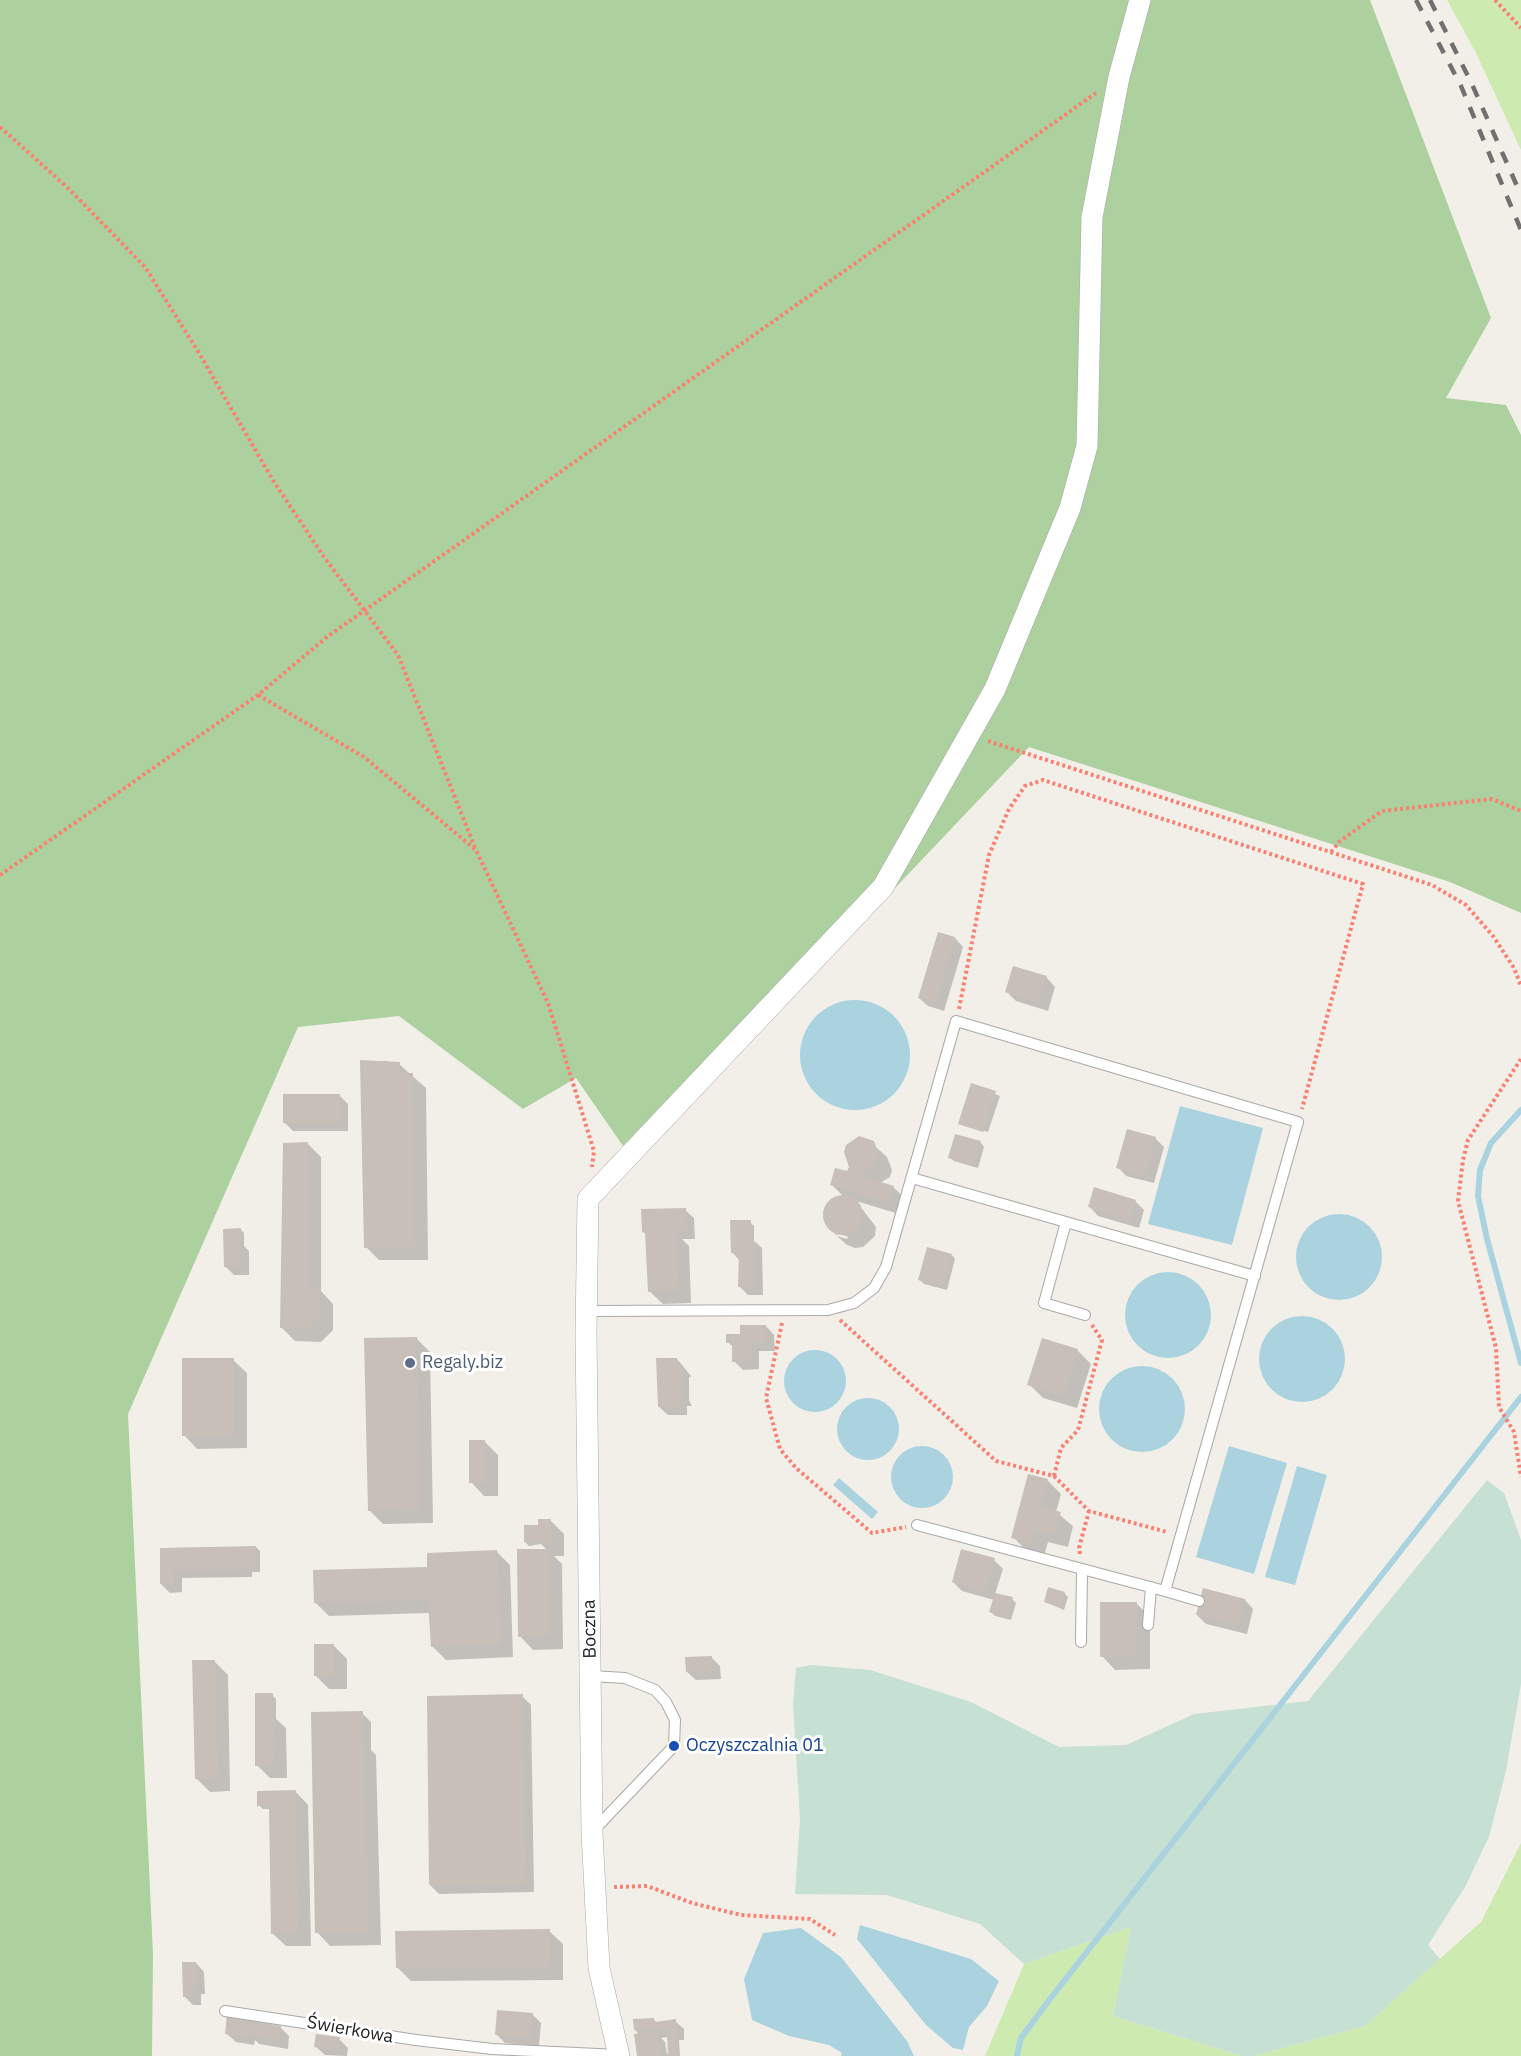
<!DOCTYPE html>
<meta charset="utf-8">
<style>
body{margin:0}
canvas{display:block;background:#f2efe9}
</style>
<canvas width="1521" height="2056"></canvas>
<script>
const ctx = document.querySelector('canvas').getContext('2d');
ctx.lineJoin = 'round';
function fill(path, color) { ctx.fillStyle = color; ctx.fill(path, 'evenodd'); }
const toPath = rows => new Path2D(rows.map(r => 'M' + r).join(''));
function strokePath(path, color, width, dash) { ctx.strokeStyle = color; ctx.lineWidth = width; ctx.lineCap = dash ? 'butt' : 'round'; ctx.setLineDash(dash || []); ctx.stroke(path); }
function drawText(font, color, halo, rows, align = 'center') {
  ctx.font = font + ' "IBM Plex Sans",sans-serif'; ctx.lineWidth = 6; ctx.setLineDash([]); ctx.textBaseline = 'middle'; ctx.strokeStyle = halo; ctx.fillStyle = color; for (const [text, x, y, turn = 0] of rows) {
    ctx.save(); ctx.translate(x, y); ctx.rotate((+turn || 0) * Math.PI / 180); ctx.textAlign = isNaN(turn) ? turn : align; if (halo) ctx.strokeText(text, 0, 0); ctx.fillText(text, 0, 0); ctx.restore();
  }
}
fill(toPath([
 [1447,0,1521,0,1521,150,1475,51],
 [1521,1843,1521,2056,1253,2056,1365,2026,1481,1922],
 [1131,1927,1113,2016,1242,2056,985,2056,1024,1964]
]), '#cdebb0');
fill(toPath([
 [0,0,1370,0,1491,318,1446,398,1506,405,1521,435,1521,913,1450,882,1029,747,895,888,874,884,623,1146,576,1078,523,1109,399,1016,298,1027,128,1414,153,1954,152,2056,0,2056]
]), '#add19e');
fill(toPath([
 [1487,1480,1504,1493,1521,1540,1521,1684,1506,1771,1489,1837,1465,1887,1428,1945,1440,1959,1365,2026,1253,2056,1242,2056,1113,2016,1131,1927,1024,1964,980,1924,887,1895,795,1894,800,1819,793,1705,796,1668,811,1665,870,1670,971,1702,1059,1747,1126,1745,1194,1714,1308,1701]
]), '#c6e0d4');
fill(toPath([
 '800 1055a55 55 0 1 1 110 0a55 55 0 1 1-110 0Z',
 [1180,1106,1263,1128,1232,1245,1148,1224],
 '1296 1257a43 43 0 1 1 86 0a43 43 0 1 1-86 0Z',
 '1125 1315a43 43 0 1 1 86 0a43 43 0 1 1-86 0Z',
 '1259 1359a43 43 0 1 1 86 0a43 43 0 1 1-86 0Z',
 '784 1381a31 31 0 1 1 62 0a31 31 0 1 1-62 0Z',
 '1099 1409a43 43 0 1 1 86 0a43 43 0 1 1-86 0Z',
 '837 1429a31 31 0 1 1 62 0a31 31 0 1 1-62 0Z',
 '891 1477a31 31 0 1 1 62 0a31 31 0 1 1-62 0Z',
 [1229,1446,1287,1463,1254,1574,1196,1557],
 [1297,1466,1327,1475,1295,1585,1265,1577],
 [839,1478,878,1512,872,1519,833,1485],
 [860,1925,971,1959,999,1981,987,2006,969,2027,963,2050,953,2048,926,2025,857,1939],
 [801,1928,841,1957,907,2041,914,2056,841,2056,842,2053,829,2045,789,2036,752,2020,744,1979,763,1933]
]), '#aad3df');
fill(toPath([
 [955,938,963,947,944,1011,928,1006,919,998],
 [1014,968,1047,978,1055,987,1048,1011,1016,1001,1007,992],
 [387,1061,390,1064,399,1064,426,1088,428,1260,379,1260,366,1247,361,1062],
 [972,1085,1000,1096,988,1132,960,1124],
 [339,1095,348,1104,348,1131,293,1131,284,1122],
 [956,1136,981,1143,984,1147,978,1168,954,1161,950,1158],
 [1155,1138,1164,1147,1154,1183,1126,1176,1118,1167],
 [867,1139,887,1157,892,1170,890,1177,880,1183,893,1187,907,1200,902,1215,856,1201,876,1227,875,1236,863,1247,855,1248,847,1245,837,1236,847,1239,848,1237,837,1233,837,1236,833,1231,823,1217,824,1208,836,1197,845,1198,832,1185,848,1173,850,1167,845,1152,853,1140],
 [308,1144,321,1157,321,1291,333,1304,333,1330,321,1342,295,1341,282,1328],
 [1095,1189,1136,1202,1144,1210,1139,1228,1098,1216,1090,1207],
 [685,1210,694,1218,695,1239,682,1239,689,1246,691,1303,663,1304,649,1291,647,1235,643,1232],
 [750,1222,754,1226,754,1241,762,1248,763,1295,748,1295,740,1287,740,1261,732,1252],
 [240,1229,244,1233,244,1246,249,1251,249,1275,234,1275,225,1266],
 [952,1255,955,1259,947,1290,924,1284,920,1280],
 [766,1326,774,1335,775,1351,759,1351,759,1369,743,1370,734,1361,734,1348,728,1342],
 [416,1338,430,1352,433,1523,383,1524,369,1510],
 [1077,1350,1091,1364,1077,1408,1043,1398,1029,1384],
 [677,1359,691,1376,689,1378,689,1400,692,1406,687,1406,687,1415,668,1415,659,1407],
 [233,1360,247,1373,247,1448,197,1449,184,1435],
 [484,1441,498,1455,498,1496,484,1496,471,1482],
 [1029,1476,1048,1481,1061,1494,1056,1512,1073,1526,1068,1547,1048,1542,1044,1556,1027,1551,1013,1537],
 [551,1521,564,1534,564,1556,554,1556,562,1564,563,1649,533,1650,520,1636,547,1550,541,1544,529,1546,525,1542,537,1527],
 [256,1547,260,1551,260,1572,252,1572,252,1577,182,1578,182,1592,170,1593,161,1584,161,1550],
 [496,1551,510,1565,513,1657,446,1660,432,1646,430,1613,329,1616,315,1602],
 [994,1560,1003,1569,995,1594,1012,1599,1016,1603,1011,1620,995,1616,991,1612,994,1600,962,1591,953,1582],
 [1064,1593,1068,1597,1064,1610,1045,1602],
 [1245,1600,1253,1609,1247,1634,1206,1624,1197,1615],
 [1136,1603,1150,1617,1150,1669,1115,1670,1102,1656],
 [334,1646,347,1659,347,1689,329,1689,315,1675],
 [711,1657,720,1666,721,1679,696,1680,687,1672],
 [214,1661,228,1675,230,1791,210,1792,196,1778],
 [272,1695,276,1699,276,1719,286,1728,287,1778,270,1778,257,1765],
 [522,1696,531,1705,534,1892,439,1894,430,1885],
 [362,1713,371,1722,371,1750,376,1755,381,1945,330,1946,317,1932],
 [295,1791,308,1805,311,1946,286,1946,272,1933,271,1809,263,1809,259,1805],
 [549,1931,563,1944,563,1980,411,1981,397,1967],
 [196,1963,204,1972,205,1994,201,1994,201,2005,193,2005,184,1996],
 [532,2014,541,2023,539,2046,505,2043,497,2035],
 [248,2017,252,2022,280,2027,289,2036,288,2049,259,2044,255,2040,254,2045,236,2042,227,2034],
 [654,2020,657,2023,675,2021,684,2029,684,2040,679,2040,680,2056,639,2056,640,2035,635,2030],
 [669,2037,669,2053,667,2054,665,2042,661,2038],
 [339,2039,348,2048,347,2056,325,2055,316,2047]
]), '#0003');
strokePath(toPath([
 [1521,1110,1491,1143,1480,1170,1478,1196,1487,1239,1521,1363],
 [1017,2056,1021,2038,1050,1999,1521,1397]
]), '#aad3df', 6);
fill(toPath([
 [938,932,955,937,936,1003,918,998],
 [1013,966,1047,976,1039,1003,1005,992],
 [360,1060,400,1062,400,1073,413,1073,415,1247,364,1248],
 [971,1083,996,1091,983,1132,958,1124],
 [283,1094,340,1094,340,1123,283,1123],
 [1127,1129,1156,1137,1145,1176,1116,1168],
 [955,1134,981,1141,974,1165,948,1158],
 [859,1136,874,1141,879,1156,877,1164,864,1172,862,1176,894,1186,889,1203,830,1185,835,1168,847,1171,849,1167,844,1152,846,1145],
 [308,1142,308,1289,320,1289,320,1316,307,1329,280,1328,283,1143],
 [1094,1187,1136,1200,1130,1221,1088,1207],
 '823 1215a20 20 0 1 1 40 0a20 20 0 1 1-40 0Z',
 [686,1208,687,1231,676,1231,678,1290,648,1292,645,1232,642,1232,641,1209],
 [730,1220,751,1220,751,1238,754,1238,755,1287,738,1287,739,1253,731,1253],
 [241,1228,241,1266,224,1267,223,1229],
 [927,1247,952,1254,943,1287,918,1280],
 [740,1325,766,1325,766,1342,751,1343,751,1361,732,1362,732,1343,726,1343,726,1334,740,1334],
 [417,1337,420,1510,368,1511,364,1338],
 [1042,1338,1078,1349,1064,1396,1027,1385],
 [182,1358,234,1358,234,1436,182,1436],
 [656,1358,677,1358,678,1366,683,1365,681,1393,684,1393,684,1398,679,1398,679,1407,658,1407],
 [469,1440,485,1440,485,1483,469,1483],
 [1028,1474,1048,1479,1041,1507,1061,1512,1054,1535,1035,1530,1031,1544,1011,1538],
 [538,1519,551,1519,551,1543,524,1542,524,1525,538,1525],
 [256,1546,256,1569,174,1570,174,1584,160,1584,160,1548],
 [517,1549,549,1549,550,1636,518,1637],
 [961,1549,995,1558,985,1592,952,1582],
 [497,1550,501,1644,431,1647,428,1600,314,1603,313,1570,427,1567,427,1553],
 [1048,1587,1065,1592,1060,1607,1044,1602],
 [1203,1588,1245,1599,1238,1626,1196,1615],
 [995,1593,1013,1597,1007,1617,989,1612],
 [1100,1602,1137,1602,1137,1656,1100,1657],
 [314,1644,334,1644,334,1676,314,1676],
 [712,1656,713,1671,686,1672,685,1657],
 [192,1660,215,1660,218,1778,195,1779],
 [255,1693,273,1693,274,1765,255,1766],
 [523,1694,526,1884,429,1885,427,1696],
 [363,1711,369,1933,315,1933,311,1712],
 [296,1790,298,1933,271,1934,269,1806,257,1806,257,1791],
 [550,1929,550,1967,396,1968,395,1931],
 [182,1962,196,1962,197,1985,193,1986,193,1996,183,1997],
 [497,2010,533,2013,531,2038,495,2035],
 [227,2014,248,2016,246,2037,225,2034],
 [654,2018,655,2022,676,2019,677,2056,668,2056,667,2032,664,2029,634,2030,633,2019],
 [250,2020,281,2026,279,2041,249,2036],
 [648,2032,657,2032,661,2056,637,2056,634,2034],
 [316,2034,340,2037,338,2051,314,2047]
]), '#c7bfb8');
const lane = toPath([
 [912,1178,1255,1276],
 [1066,1222,1044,1303,1085,1315],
 [586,1311,828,1310,854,1303,874,1288,886,1267,956,1021,1298,1122,1165,1591,917,1525],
 [1165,1591,1199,1601],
 [1148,1625,1151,1587],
 [1081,1642,1082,1569],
 [591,1676,625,1678,655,1690,666,1702,675,1720,674,1746,594,1830],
 [225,2011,416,2040,492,2049,619,2055]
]);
const street = toPath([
 [619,2056,599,1968,592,1833,586,1333,588,1199,883,887,995,689,1070,508,1087,446,1092,217,1119,77,1140,0]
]);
strokePath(lane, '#a9a9a9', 12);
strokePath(street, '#a9a9a9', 22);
strokePath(toPath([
 [1495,0,1521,28],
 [0,127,69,189,145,267,199,353,274,482,324,557,398,655,476,850],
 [258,695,364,757,476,850,548,1003,594,1151,592,1167],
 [988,741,1432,885,1466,905,1493,936,1514,968,1521,986],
 [1331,852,1340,841,1382,811,1492,799,1521,811],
 [0,875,258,695,327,637,1096,93],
 [959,1009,989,855,1009,809,1025,786,1043,780,1363,884,1302,1109],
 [1521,1059,1468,1140,1463,1160,1458,1201,1496,1348,1499,1407,1514,1432,1521,1477],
 [840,1320,996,1461,1054,1476,1089,1511,1167,1532],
 [782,1323,766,1398,780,1449,796,1468,872,1533,906,1527],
 [1054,1476,1061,1448,1078,1430,1102,1340,1092,1325],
 [1080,1554,1079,1548,1089,1511],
 [614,1887,647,1886,692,1903,741,1915,810,1919,835,1935]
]), '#fa8072', 4, [3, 3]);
strokePath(lane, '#fff', 10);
strokePath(street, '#fff', 21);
strokePath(toPath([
 [1416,0,1461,86,1521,230],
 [1430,0,1471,82,1521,195]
]), '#707070', 4.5, [12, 12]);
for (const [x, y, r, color] of [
 [410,1363,6,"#5c6f8a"],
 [674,1746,6,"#1a4fb4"]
]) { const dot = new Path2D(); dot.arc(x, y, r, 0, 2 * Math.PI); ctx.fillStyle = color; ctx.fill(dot); strokePath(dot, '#fff', 2); }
drawText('18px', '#4e5e75', '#fff', [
 ["Regaly.biz",422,1363]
], 'left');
drawText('18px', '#222', '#fff', [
 ["Boczna",590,1629,-91],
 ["Świerkowa",350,2030,10]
]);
drawText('18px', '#164399', '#fff', [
 ["Oczyszczalnia 01",686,1746]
], 'left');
</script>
